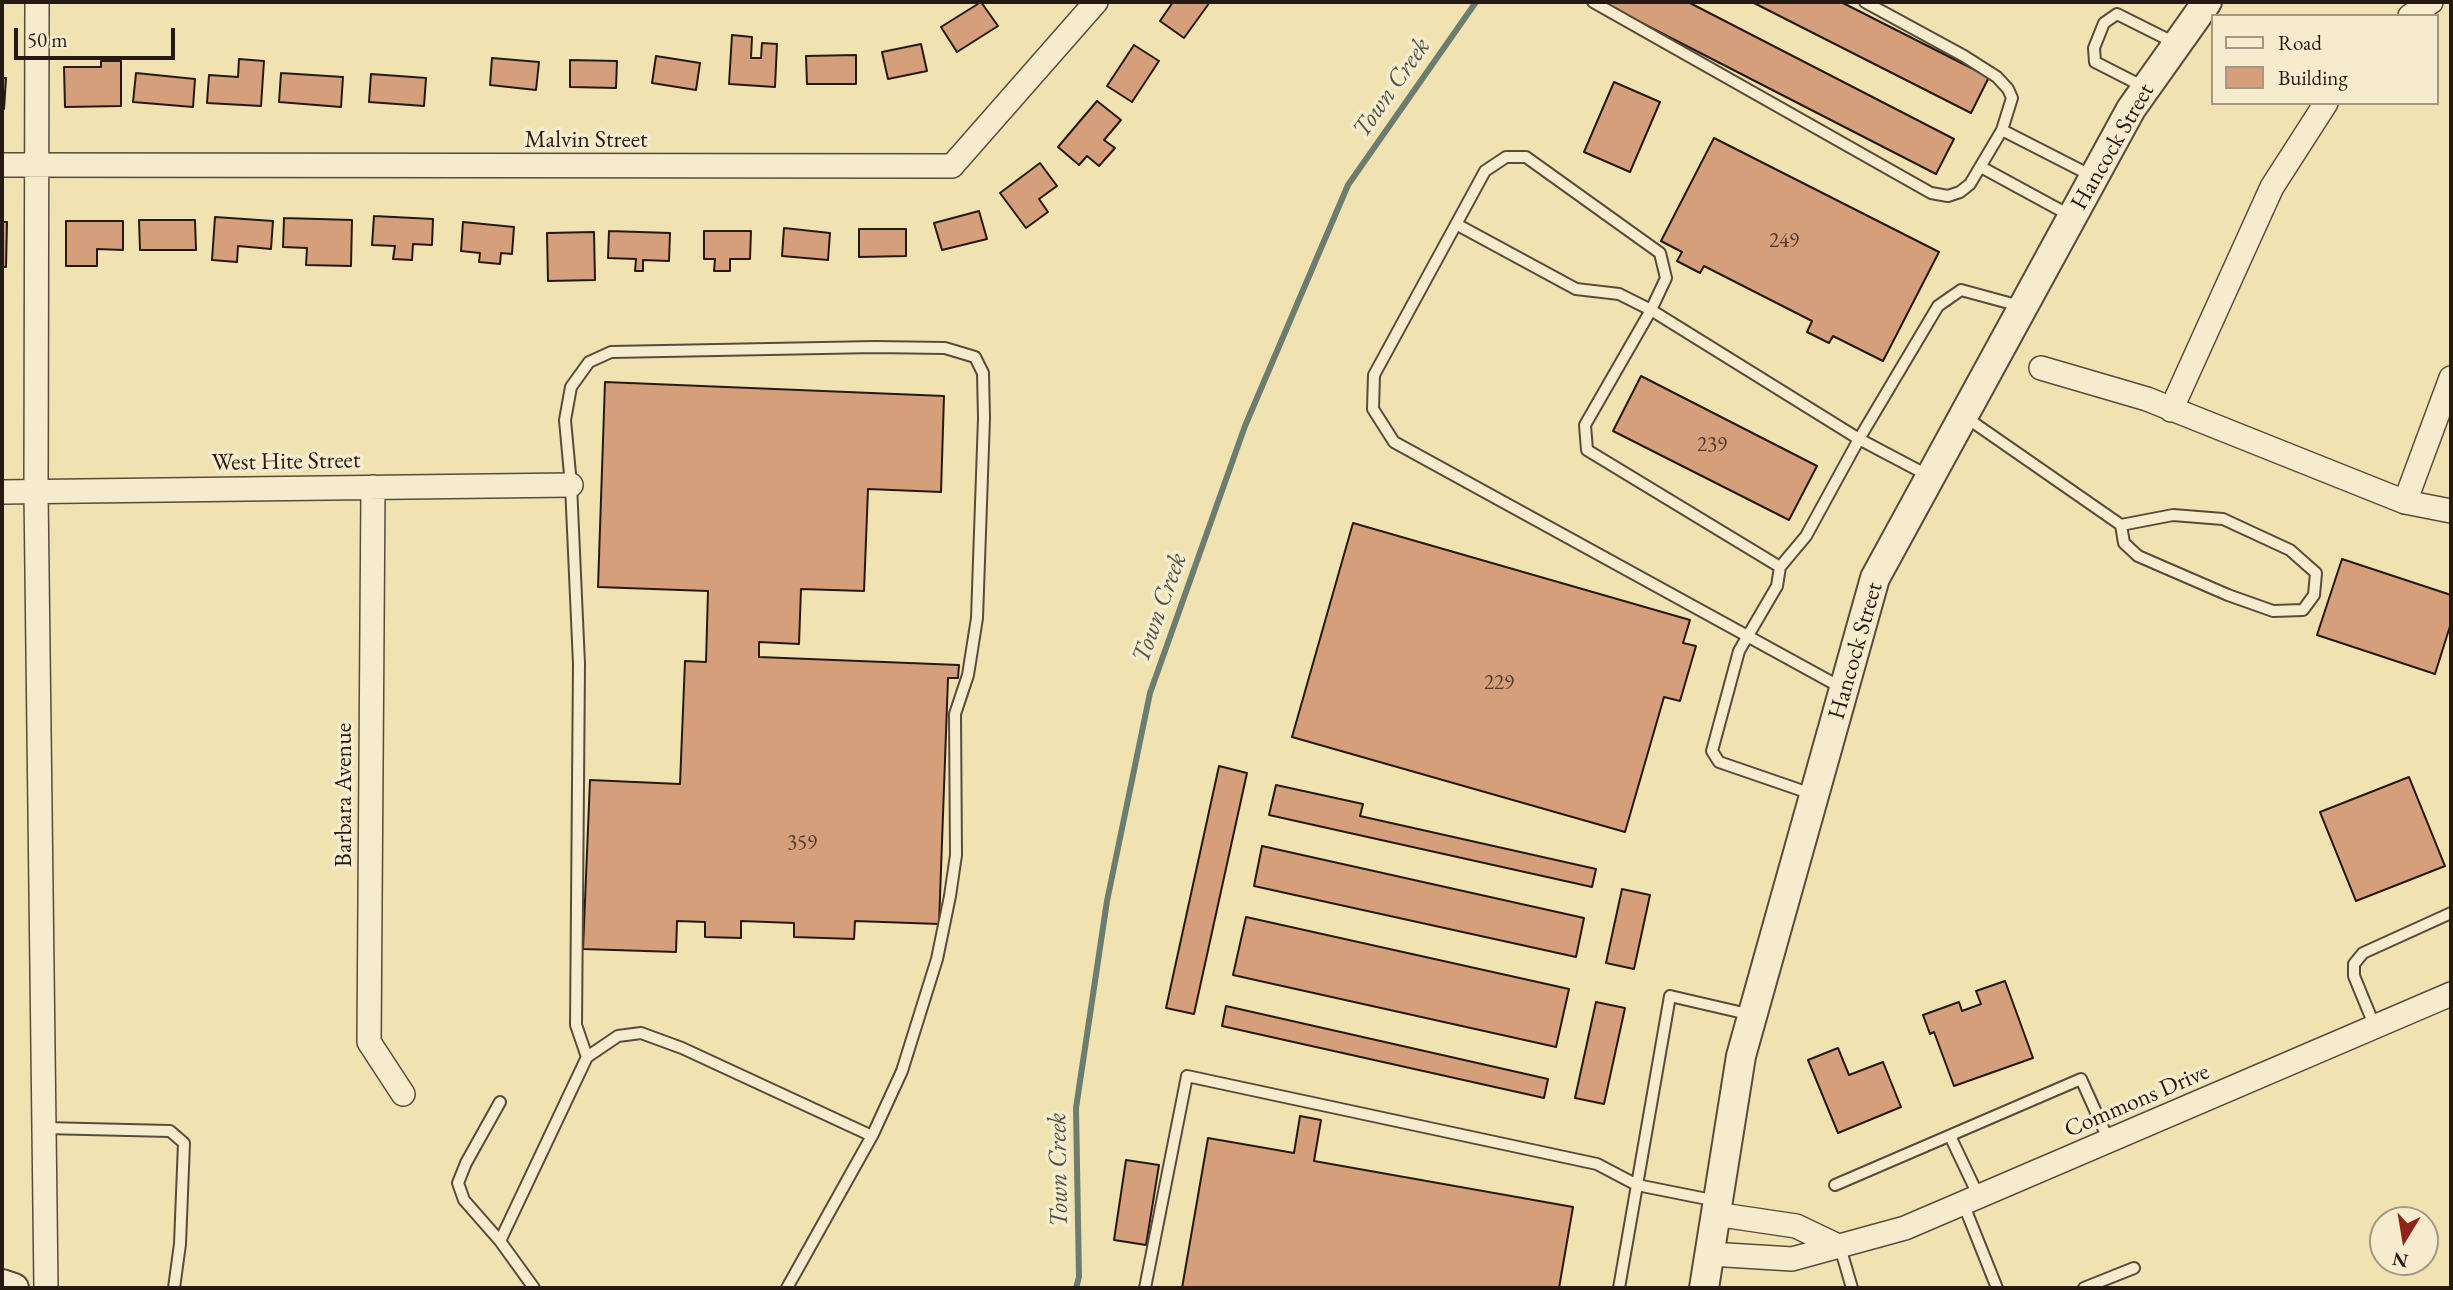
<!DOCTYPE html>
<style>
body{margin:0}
#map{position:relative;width:2453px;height:1290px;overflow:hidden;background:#f1e2b2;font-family:"EB Garamond",serif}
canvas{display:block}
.frame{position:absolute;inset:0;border:4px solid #261913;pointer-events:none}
.legend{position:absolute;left:2211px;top:14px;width:228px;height:91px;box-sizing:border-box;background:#f6eccd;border:2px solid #a39883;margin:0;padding:9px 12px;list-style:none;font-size:21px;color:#261913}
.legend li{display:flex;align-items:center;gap:14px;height:35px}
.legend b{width:35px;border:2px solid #a39883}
.north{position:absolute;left:2369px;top:1206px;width:70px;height:70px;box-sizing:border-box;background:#f6eccd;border:2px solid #a39883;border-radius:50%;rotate:191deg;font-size:19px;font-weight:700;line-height:28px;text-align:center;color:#261913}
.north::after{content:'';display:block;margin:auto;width:24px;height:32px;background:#8f2418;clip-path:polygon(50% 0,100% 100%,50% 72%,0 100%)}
.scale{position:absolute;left:14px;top:28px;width:161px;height:32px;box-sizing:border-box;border:4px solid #261913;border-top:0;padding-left:9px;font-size:21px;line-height:24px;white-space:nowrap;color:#261913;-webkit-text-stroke:5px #f6eccd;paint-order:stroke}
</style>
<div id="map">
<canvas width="2453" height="1290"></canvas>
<div class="frame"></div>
<ul class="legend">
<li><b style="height:9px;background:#f6eccd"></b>Road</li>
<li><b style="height:19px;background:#d59f7c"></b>Building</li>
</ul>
<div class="north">N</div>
<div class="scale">50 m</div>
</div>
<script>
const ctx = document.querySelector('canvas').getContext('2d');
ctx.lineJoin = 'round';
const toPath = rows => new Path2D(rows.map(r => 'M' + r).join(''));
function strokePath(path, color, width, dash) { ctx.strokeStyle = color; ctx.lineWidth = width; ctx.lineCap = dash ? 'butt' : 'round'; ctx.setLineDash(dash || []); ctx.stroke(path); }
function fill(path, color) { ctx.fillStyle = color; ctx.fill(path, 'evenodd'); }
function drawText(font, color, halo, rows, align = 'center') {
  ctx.font = font + ' "EB Garamond",serif'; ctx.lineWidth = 7; ctx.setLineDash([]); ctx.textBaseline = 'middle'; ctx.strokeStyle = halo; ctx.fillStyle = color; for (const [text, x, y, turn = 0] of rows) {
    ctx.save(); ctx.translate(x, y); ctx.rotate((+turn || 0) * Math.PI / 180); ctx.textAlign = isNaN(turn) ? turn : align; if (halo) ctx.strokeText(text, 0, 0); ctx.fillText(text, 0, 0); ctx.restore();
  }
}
strokePath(toPath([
 [1076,1288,1079,1277,1076,1108,1107,901,1150,693,1245,426,1348,185,1476,2]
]), '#6c7c6f', 6);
const building = toPath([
 [981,2,998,26,957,52,941,27,981,2],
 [1173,2,1210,2,1184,38,1160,21,1173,2],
 [1601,2,1688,2,1954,139,1936,174,1601,2],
 [1752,2,1841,2,1989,77,1971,113,1752,2],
 [732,35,752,37,751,58,761,58,762,43,777,44,775,87,729,84,732,35],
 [921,44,927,71,888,79,882,52,921,44],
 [1134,45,1159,61,1132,102,1107,86,1134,45],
 [856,55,856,84,807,84,806,56,856,55],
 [656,56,700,63,696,90,652,83,656,56],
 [492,58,539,62,536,90,490,85,492,58],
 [239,59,264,61,261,106,207,103,209,75,238,77,239,59],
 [570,60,617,61,616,88,570,87,570,60],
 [101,61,121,61,121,106,65,107,64,67,101,67,101,61],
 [136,73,195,79,193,107,133,102,136,73],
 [281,73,343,77,341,107,279,102,281,73],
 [371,74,426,78,424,106,369,102,371,74],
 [2,78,6,78,4,109,2,109,2,78],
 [1614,82,1660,102,1630,172,1584,152,1614,82],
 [1097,101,1121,120,1104,140,1115,148,1099,166,1087,156,1079,165,1058,147,1097,101],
 [1714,138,1939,252,1883,361,1833,336,1829,343,1807,332,1812,321,1704,266,1700,273,1677,261,1682,252,1661,241,1714,138],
 [1040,163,1057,186,1039,199,1048,212,1026,228,1000,193,1040,163],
 [979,211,987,239,942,250,934,223,979,211],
 [374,216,433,219,432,245,413,244,412,260,393,259,395,246,372,245,374,216],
 [215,217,273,221,271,249,238,246,237,262,212,260,215,217],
 [284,218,352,220,351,266,306,265,307,248,283,247,284,218],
 [139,220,195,220,196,250,140,250,139,220],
 [66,221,123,221,123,250,97,249,97,266,66,266,66,221],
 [2,222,7,222,6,267,2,267,2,222],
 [463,222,514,227,512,254,501,253,500,264,479,262,480,253,461,251,463,222],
 [784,228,830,233,828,260,782,256,784,228],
 [859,229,906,229,906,256,859,257,859,229],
 [609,231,670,233,669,261,643,260,643,271,635,271,636,259,608,258,609,231],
 [704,231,751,231,750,259,730,259,730,271,714,271,715,259,704,259,704,231],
 [594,232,595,280,548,281,547,233,594,232],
 [1641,376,1817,466,1789,520,1613,431,1641,376],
 [605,382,944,396,941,492,868,489,864,591,801,589,799,644,759,642,759,657,959,665,958,678,948,678,939,924,855,921,854,939,794,937,794,923,741,921,741,938,705,937,705,922,677,921,676,952,583,949,590,780,680,784,685,661,706,662,708,591,598,587,605,382],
 [1353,523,1690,620,1683,643,1696,646,1680,701,1664,697,1625,832,1292,737,1353,523],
 [2342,559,2451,595,2451,623,2435,674,2317,635,2342,559],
 [1219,766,1247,773,1194,1014,1166,1008,1219,766],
 [2409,777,2445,866,2356,901,2320,812,2409,777],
 [1276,785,1363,804,1360,816,1596,869,1592,887,1269,815,1276,785],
 [1262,846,1584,918,1576,957,1254,886,1262,846],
 [1622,889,1650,895,1634,969,1606,963,1622,889],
 [1246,917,1569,989,1556,1047,1233,975,1246,917],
 [2005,981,2033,1058,1954,1086,1934,1032,1930,1034,1923,1015,1959,1002,1962,1011,1981,1004,1976,991,2005,981],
 [1596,1002,1625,1008,1604,1104,1575,1098,1596,1002],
 [1226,1006,1548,1079,1544,1098,1222,1026,1226,1006],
 [1838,1048,1849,1075,1883,1062,1901,1107,1838,1133,1808,1060,1838,1048],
 [1300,1116,1321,1120,1314,1161,1573,1207,1559,1288,1182,1288,1208,1138,1294,1153,1300,1116],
 [1126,1160,1159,1165,1146,1245,1114,1240,1126,1160]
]);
fill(building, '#d59f7c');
strokePath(building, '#261913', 2);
const service = toPath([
 [1593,2,1931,193,1948,196,1960,192,1970,184,2002,130,2012,98,2008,89,1997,77,1964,56,1865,2],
 [2144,87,2095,62,2094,48,2104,23,2117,14,2175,43],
 [2002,130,2092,176],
 [1981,167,2071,216],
 [1456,224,1576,289,1619,294,1651,310,1585,425,1587,450,1780,567],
 [1964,416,2121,525,2173,515,2223,519,2290,550,2316,573,2314,595,2303,610,2273,611,2228,595,2138,556,2124,543,2121,525],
 [1842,688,1394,442,1373,409,1374,375,1485,171,1506,157,1526,157,1660,253,1666,278,1651,310,1859,439,1929,476],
 [1812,794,1719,762,1712,751,1739,651,1777,586,1780,567,1806,536,1859,439,1938,306,1961,290,2020,306],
 [2375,1027,2354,976,2354,964,2363,953,2451,913],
 [587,1057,618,1036,641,1033,682,1048,872,1136],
 [44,1128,170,1131,184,1143,180,1244,174,1288],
 [1950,1136,1979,1197],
 [1835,1185,2081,1079,2109,1141],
 [1963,1203,1997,1288],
 [500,1241,464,1200,458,1183,466,1163,500,1102],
 [1840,1247,1852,1288],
 [534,1288,500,1241,587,1057,576,1025,579,664,571,485,565,420,571,387,589,362,611,352,875,347,945,348,975,357,983,373,984,418,977,618,968,675,955,714,956,855,950,896,937,959,902,1071,873,1134,787,1288],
 [1145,1288,1187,1076,1597,1164,1637,1185,1670,996,1752,1015],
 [1619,1288,1637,1185,1717,1201],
 [2084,1288,2134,1268]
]);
const minor = toPath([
 [37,2,36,492,46,1288],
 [2410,16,2431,2],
 [2,165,952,166,1096,2],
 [2041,368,2147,399,2405,502,2451,511],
 [2171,410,2272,187,2326,103],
 [373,487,369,1042,403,1094],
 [2,492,571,485],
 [2405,502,2451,378],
 [1715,1214,1796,1226,1840,1247],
 [1710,1254,1792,1259,1905,1228,2451,994]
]);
const tertiary = toPath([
 [2,1284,14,1288],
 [1704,1288,1741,1056,1875,578,2131,109,2207,2]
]);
strokePath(service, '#594b3b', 14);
strokePath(minor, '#594b3b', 26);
strokePath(tertiary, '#594b3b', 32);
strokePath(service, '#f6eccd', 10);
strokePath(minor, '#f6eccd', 23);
strokePath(tertiary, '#f6eccd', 28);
drawText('21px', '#523a2d', null, [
 ["249",1784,241],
 ["239",1712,445],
 ["229",1499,683],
 ["359",802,843]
]);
drawText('24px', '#261913', '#f6eccd', [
 ["Malvin Street",586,140],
 ["Hancock Street",2113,147,-60],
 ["West Hite Street",286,462,-1],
 ["Hancock Street",1856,651,-74],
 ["Barbara Avenue",344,795,-90],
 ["Commons Drive",2137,1101,-23]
]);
drawText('italic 26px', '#4f5349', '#f6eccd', [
 ["Town Creek",1392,88,-55],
 ["Town Creek",1160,608,-70],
 ["Town Creek",1059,1170,-91]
]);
</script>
